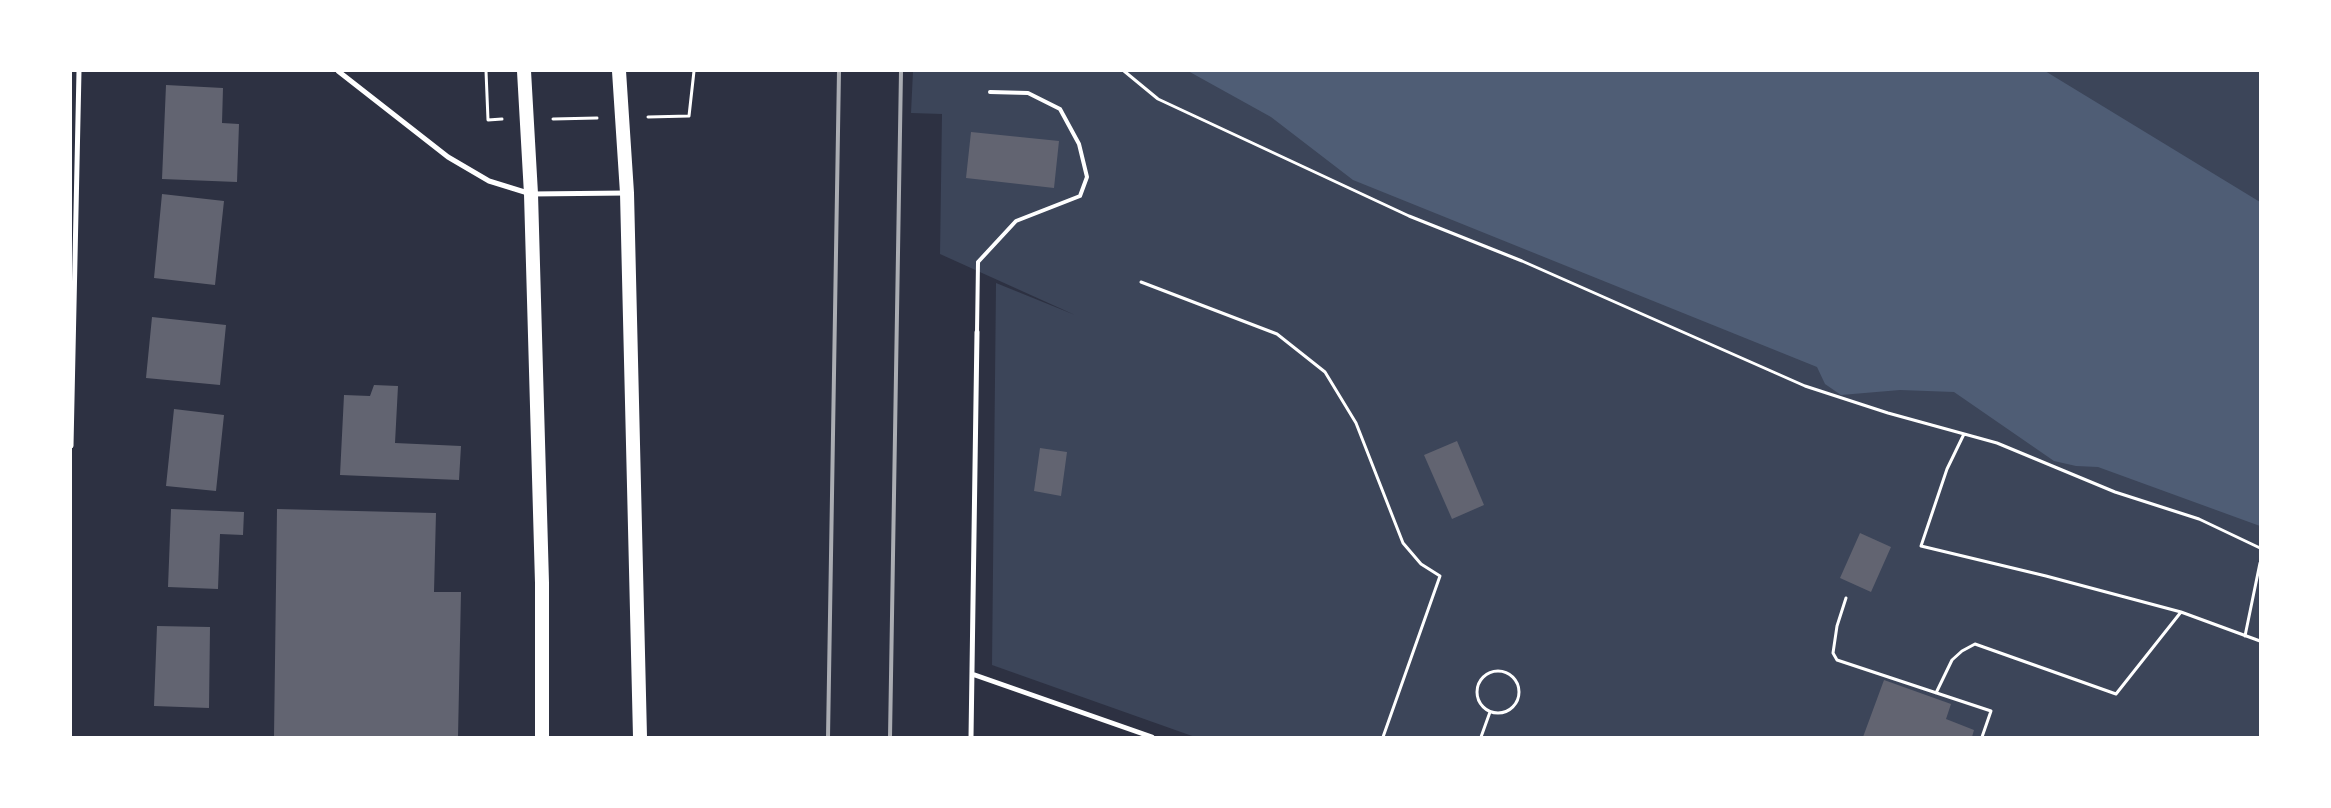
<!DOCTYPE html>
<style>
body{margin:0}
#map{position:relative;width:2331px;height:808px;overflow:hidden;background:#2d3142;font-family:Raleway,sans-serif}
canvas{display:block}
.frame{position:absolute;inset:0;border:72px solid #fff;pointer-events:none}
</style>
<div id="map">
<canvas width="2331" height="808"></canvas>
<div class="frame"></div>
</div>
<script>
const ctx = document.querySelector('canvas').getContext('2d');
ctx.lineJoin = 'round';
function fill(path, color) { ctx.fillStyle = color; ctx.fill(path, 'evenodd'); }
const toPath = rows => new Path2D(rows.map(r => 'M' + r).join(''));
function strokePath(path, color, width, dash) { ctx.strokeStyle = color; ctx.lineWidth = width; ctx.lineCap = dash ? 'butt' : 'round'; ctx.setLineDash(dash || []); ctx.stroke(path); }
fill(toPath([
 [913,71,2260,71,2260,737,1195,737,992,665,996,283,1075,315,940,254,942,114,911,113]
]), '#3c4559');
fill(toPath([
 [1188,71,2045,71,2260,202,2260,526,2098,467,2076,466,2054,461,1954,392,1900,390,1841,395,1825,384,1817,367,1353,180,1271,117]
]), '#4f5d75');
fill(toPath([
 [166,85,223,88,222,123,239,124,237,182,162,179],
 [971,132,1059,141,1054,188,966,178],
 [162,194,224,201,215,285,154,278],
 [152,317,226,325,220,385,146,378],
 [374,385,398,386,395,443,461,446,459,480,340,475,344,395,370,396],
 [174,409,224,415,216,491,166,486],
 [1457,441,1484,505,1452,519,1424,455],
 [1040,448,1067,452,1061,496,1034,491],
 [171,509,244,512,243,535,220,534,218,589,168,587],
 [277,509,436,513,434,592,461,592,458,737,274,737],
 [1860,533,1891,547,1871,592,1840,578],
 [157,626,210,627,209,708,154,706],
 [1884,680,1951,704,1946,719,1974,730,1972,737,1863,737]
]), '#626471');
strokePath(toPath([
 [486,71,488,120,502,119],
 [1124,71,1158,99,1409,216,1522,261,1805,386,1888,413,1997,443,2115,492,2199,519,2260,548],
 [648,117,689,116,694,71],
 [553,119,597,118],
 [1141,282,1277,334,1325,372,1356,423,1403,543,1421,564,1440,576,1383,737],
 [1964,434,1947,469,1921,546,2046,576,2181,612,2260,641],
 [1846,598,1837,626,1833,653,1837,660,1991,711,1982,737],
 [2245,636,2260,563],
 '1477 692a21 21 0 1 1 42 0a21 21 0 1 1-42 0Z',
 [1936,693,1952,660,1962,651,1975,644,2116,694,2181,612],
 [1481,737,1490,712]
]), '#fff', 3);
strokePath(toPath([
 [977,332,978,262,1016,221,1080,196,1087,177,1079,144,1060,109,1028,93,990,92]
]), '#fff', 4);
strokePath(toPath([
 [338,71,448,157,489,181,531,194,627,193],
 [71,446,79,71],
 [972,674,1152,737],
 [971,737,977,332]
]), '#fff', 5);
strokePath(toPath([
 [524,71,531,194,542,583,542,737],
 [619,71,627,193,640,737]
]), '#fff', 14);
strokePath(toPath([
 [828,737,839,71],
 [890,737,901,71]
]), '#abadb3', 4);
</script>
